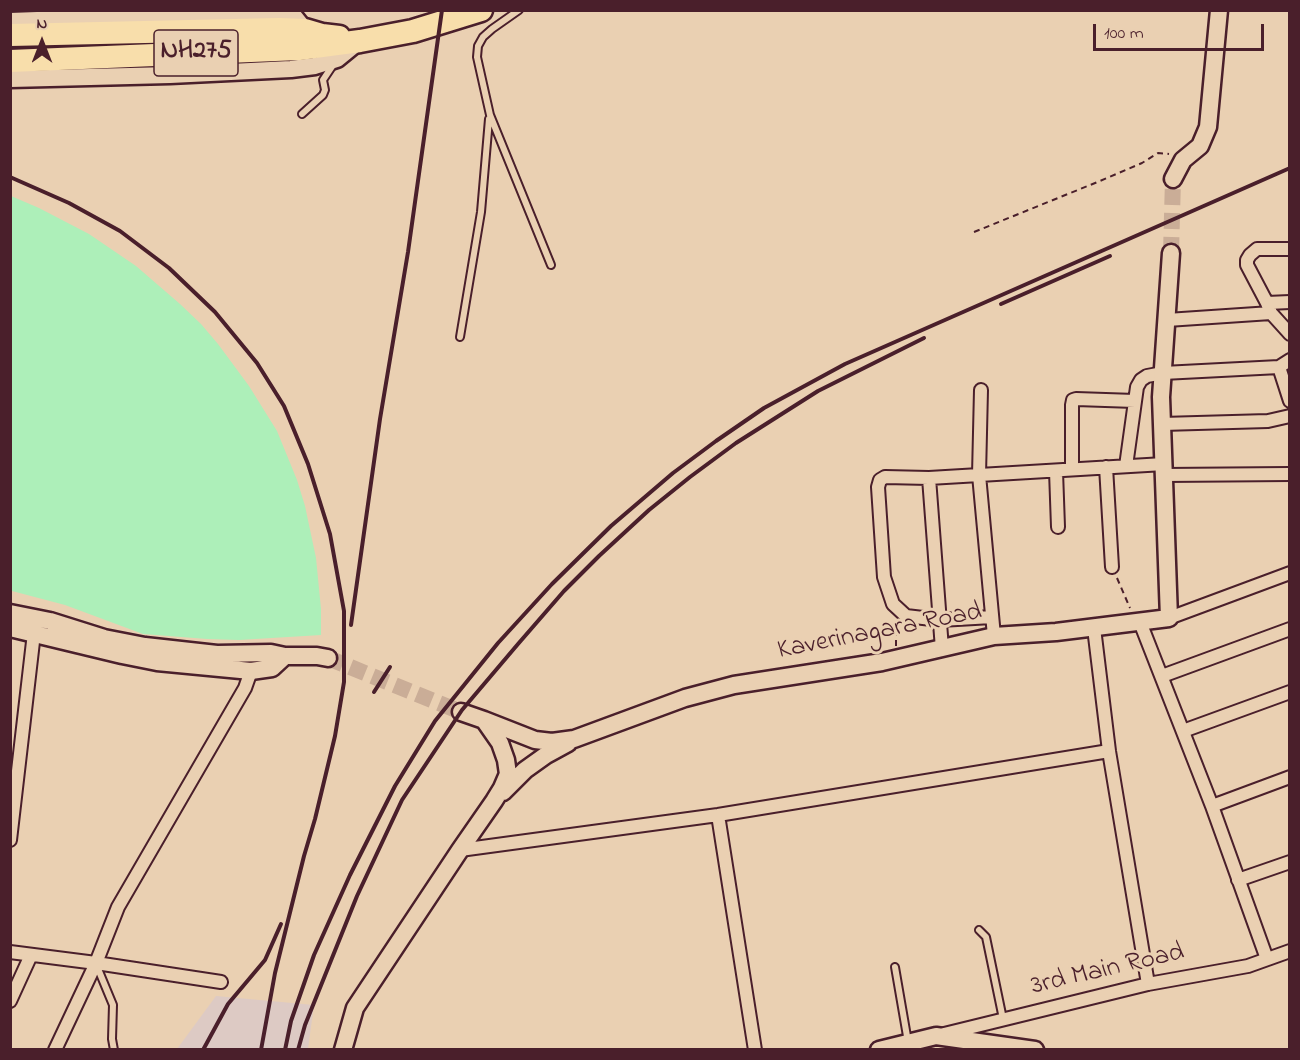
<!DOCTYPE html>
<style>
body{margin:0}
#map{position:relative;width:1300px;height:1060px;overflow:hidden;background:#ead0b2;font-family:"Indie Flower",sans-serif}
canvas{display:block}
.frame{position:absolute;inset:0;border:12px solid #4a1f2b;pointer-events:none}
.north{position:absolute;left:12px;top:12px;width:60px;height:60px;-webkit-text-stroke:4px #ead0b2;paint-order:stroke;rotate:0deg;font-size:16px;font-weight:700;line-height:24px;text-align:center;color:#4a1f2b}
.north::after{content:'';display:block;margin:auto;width:21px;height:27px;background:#4a1f2b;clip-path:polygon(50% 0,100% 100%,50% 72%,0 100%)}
.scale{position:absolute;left:1093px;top:24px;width:171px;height:27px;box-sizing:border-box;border:3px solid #4a1f2b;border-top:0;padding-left:8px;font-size:18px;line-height:21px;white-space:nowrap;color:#4a1f2b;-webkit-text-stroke:4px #ead0b2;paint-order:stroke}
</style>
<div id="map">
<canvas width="1300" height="1060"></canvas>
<div class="frame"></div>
<div class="north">N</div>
<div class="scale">100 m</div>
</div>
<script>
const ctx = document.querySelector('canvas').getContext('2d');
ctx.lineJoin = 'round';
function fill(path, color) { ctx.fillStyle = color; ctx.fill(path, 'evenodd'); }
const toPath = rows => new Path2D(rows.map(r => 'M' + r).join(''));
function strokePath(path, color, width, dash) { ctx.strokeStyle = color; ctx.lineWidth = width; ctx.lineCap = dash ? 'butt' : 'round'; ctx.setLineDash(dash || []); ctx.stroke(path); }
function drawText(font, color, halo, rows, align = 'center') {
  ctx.font = font + ' "Indie Flower",sans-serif'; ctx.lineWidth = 6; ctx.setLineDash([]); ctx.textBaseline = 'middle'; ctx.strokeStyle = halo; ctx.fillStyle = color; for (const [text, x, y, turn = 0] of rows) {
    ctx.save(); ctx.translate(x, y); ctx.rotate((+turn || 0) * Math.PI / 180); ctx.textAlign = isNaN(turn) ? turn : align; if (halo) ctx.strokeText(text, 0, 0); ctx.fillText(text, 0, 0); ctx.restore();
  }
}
fill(toPath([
 [216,996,314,1005,308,1049,177,1049]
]), '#ddcac4');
fill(toPath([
 [11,196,39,208,89,234,136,266,180,304,201,324,218,344,249,386,277,431,297,480,305,506,316,558,321,609,321,635,239,640,207,639,143,634,65,605,12,591,10,580]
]), '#adefb9');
strokePath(toPath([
 [1171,253,1173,179],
 [328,658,461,712]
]), '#caad97', 16, [16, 8]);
const lane = toPath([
 [519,10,492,29,483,37,478,46,477,57,490,115,551,265],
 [302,114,323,95,325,90,323,80,333,65],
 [460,337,481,212,489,119],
 [979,930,986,937,1003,1019],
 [96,964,113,1005,112,1039,114,1050],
 [895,967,908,1042]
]);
const street = toPath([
 [1290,249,1257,249,1250,255,1247,260,1247,265,1267,303,1271,313,1290,334],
 [1267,303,1290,302],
 [1167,320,1271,313],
 [1279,367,1290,360],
 [981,390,979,475,994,636],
 [1162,424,1268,421,1290,416],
 [1126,466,1137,387,1141,380,1147,376,1163,373,1279,367,1290,401],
 [1106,467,1112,567],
 [1072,469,1072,405,1073,400,1076,399,1135,401],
 [1056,471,1058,527],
 [1164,475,1290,474],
 [929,478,942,649],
 [992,617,940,620,906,616,893,604,884,577,878,487,880,480,885,477,929,478,1164,464],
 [1169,618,1290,573],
 [1140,622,1212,806,1267,959],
 [1094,628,1109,751,1148,984],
 [1162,676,1290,629],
 [1183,731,1290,692],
 [1212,806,1290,777],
 [718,815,755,1050],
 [10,840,34,633],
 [460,850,718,815,1109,751],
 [1238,880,1290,862],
 [10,952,96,963,221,982],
 [10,1001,31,955],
 [944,1034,1148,984,1248,966,1290,951],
 [55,1050,96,963,118,907,245,688,251,671]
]);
const secondary = toPath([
 [10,21,283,11,293,15,305,30],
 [10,79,170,75,291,69,315,66,337,59,359,41],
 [1173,179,1183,160,1200,146,1208,127,1219,10],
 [10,613,50,621,104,638,145,646,217,654,271,653,285,656,317,656,328,658],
 [10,628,122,655,157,662,251,671,272,668,285,656],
 [484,720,535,740,552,742,574,739,685,698,734,685,882,662,994,636,1056,632,1169,618,1161,397,1171,253],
 [503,792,525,770,546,755,568,743],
 [343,1050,355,1008,460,850,494,801,502,788,508,774,506,760,500,743,484,720,461,712],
 [879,1050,936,1036,1035,1050]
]);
const highway = toPath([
 [10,35,279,29,305,30,322,35,339,37],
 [10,61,299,49,360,41,413,31,481,10]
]);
strokePath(lane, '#4a1f2b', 10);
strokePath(street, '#4a1f2b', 16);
strokePath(secondary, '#4a1f2b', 21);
strokePath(highway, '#4a1f2b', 27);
strokePath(toPath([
 [974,232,1100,181,1142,163,1158,153,1169,154],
 [1117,578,1130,608],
 [896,646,896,638,899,625]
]), '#4a1f2b', 2, [6, 4.5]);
strokePath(lane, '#ead0b2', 6);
strokePath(street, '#ead0b2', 12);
strokePath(secondary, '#ead0b2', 16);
strokePath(highway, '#f8deab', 22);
strokePath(toPath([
 [10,177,69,203,120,231,169,268,215,312,257,363,284,406,308,464,330,534,344,611,344,682,335,736,315,819,304,856,275,973,261,1050],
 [1001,304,1110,256],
 [351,625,380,419,408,252,442,10],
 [374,692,390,667],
 [203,1050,228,1004,265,960,281,924],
 [285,1050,291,1021,314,955,350,875,395,786,435,721,498,643,552,584,611,526,673,473,716,441,764,408,845,364,1290,168],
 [298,1050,305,1025,357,896,402,800,462,710,518,644,564,591,599,556,649,510,690,477,736,443,818,391,924,338]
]), '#4a1f2b', 4);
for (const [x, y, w] of [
 [196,53,84]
]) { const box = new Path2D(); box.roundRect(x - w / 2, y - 23, w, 46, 4.5); ctx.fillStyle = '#ead0b2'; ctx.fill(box); strokePath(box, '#4a1f2b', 1.5); }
drawText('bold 26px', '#4a1f2b', null, [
 ["NH275",196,53]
]);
drawText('27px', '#4a1f2b', '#ead0b2', [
 ["Kaverinagara Road",880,633,-11],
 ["3rd Main Road",1108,971,-13]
]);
</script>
